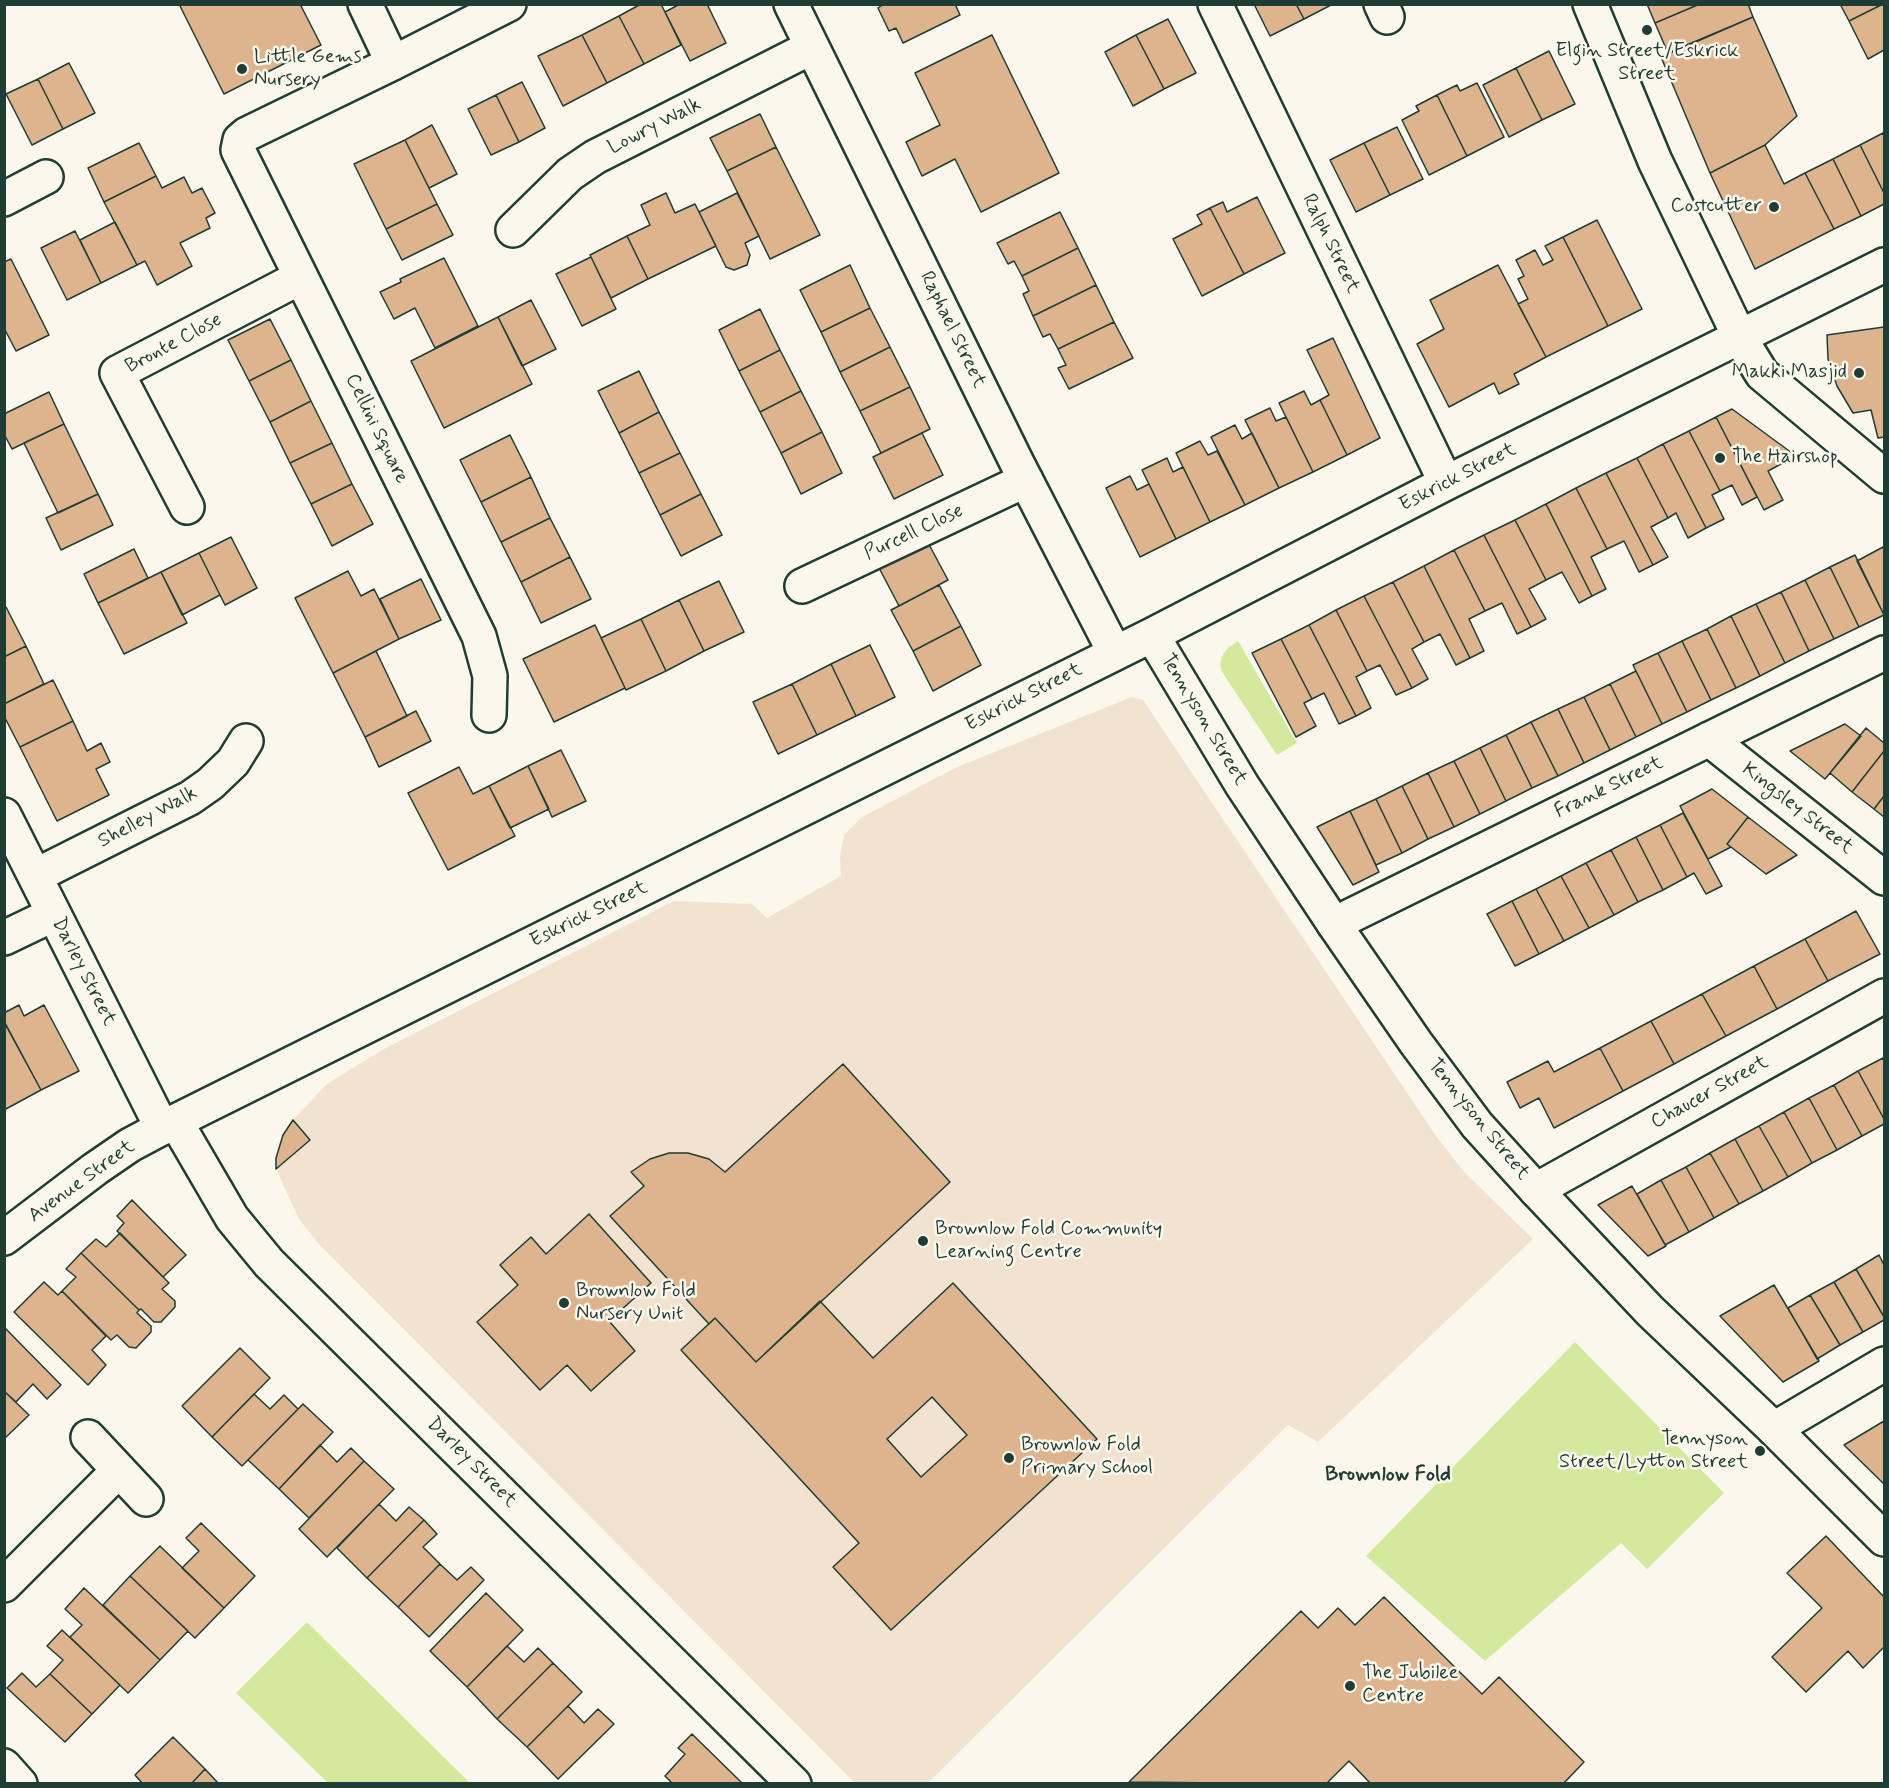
<!DOCTYPE html>
<style>
body{margin:0}
#map{position:relative;width:1889px;height:1788px;overflow:hidden;background:#fbf7ec;font-family:Mynerve,sans-serif}
canvas{display:block}
.frame{position:absolute;inset:0;border:6px solid #1f3d34;pointer-events:none}
</style>
<div id="map">
<canvas width="1889" height="1788"></canvas>
<div class="frame"></div>
</div>
<script>
const ctx = document.querySelector('canvas').getContext('2d');
ctx.lineJoin = 'round';
function fill(path, color) { ctx.fillStyle = color; ctx.fill(path, 'evenodd'); }
const toPath = rows => new Path2D(rows.map(r => 'M' + r).join(''));
function strokePath(path, color, width, dash) { ctx.strokeStyle = color; ctx.lineWidth = width; ctx.lineCap = dash ? 'butt' : 'round'; ctx.setLineDash(dash || []); ctx.stroke(path); }
function drawText(font, color, halo, rows, align = 'center') {
  ctx.font = font + ' Mynerve,sans-serif'; ctx.lineWidth = 5; ctx.setLineDash([]); ctx.textBaseline = 'middle'; ctx.strokeStyle = halo; ctx.fillStyle = color; for (const [text, x, y, turn = 0] of rows) {
    ctx.save(); ctx.translate(x, y); ctx.rotate((+turn || 0) * Math.PI / 180); ctx.textAlign = isNaN(turn) ? turn : align; if (halo) ctx.strokeText(text, 0, 0); ctx.fillText(text, 0, 0); ctx.restore();
  }
}
fill(toPath([
 [1132,697,1143,700,1436,1136,1465,1173,1533,1239,1318,1442,1288,1425,928,1783,855,1783,318,1243,299,1219,276,1169,276,1158,283,1135,293,1120,327,1084,382,1050,674,901,752,904,767,918,841,876,840,856,844,835,862,817,957,767]
]), '#f2e3d0');
fill(toPath([
 [1238,641,1297,743,1277,755,1222,672,1220,664,1223,654,1228,648],
 [1575,1342,1724,1493,1647,1569,1621,1543,1485,1661,1366,1556],
 [307,1622,470,1783,328,1783,236,1693]
]), '#d2e99e');
const building = toPath([
 [179,4,300,4,321,45,224,94,179,4],
 [641,4,661,4,681,45,644,64,619,16,641,4],
 [680,4,707,4,726,43,690,61,665,12,680,4],
 [884,4,955,4,960,15,903,43,896,28,889,31,878,8,884,4],
 [1254,4,1296,4,1304,19,1270,36,1254,4],
 [1296,4,1333,4,1304,19,1296,4],
 [1647,4,1700,4,1655,23,1647,4],
 [1700,4,1748,4,1753,17,1668,53,1655,23,1700,4],
 [1840,4,1883,4,1849,21,1840,4],
 [1883,4,1884,4,1884,50,1868,59,1849,21,1883,4],
 [619,16,644,64,607,83,582,35,619,16],
 [1753,17,1797,116,1765,145,1710,173,1661,57,1753,17],
 [1168,19,1196,73,1164,89,1136,35,1168,19],
 [582,35,607,83,563,106,538,56,582,35],
 [992,35,1059,173,981,212,955,159,922,176,906,142,940,125,915,73,992,35],
 [1136,35,1164,89,1133,106,1105,52,1136,35],
 [1549,51,1575,104,1542,120,1516,68,1549,51],
 [69,63,95,113,63,129,38,79,69,63],
 [1516,68,1542,120,1509,137,1483,85,1516,68],
 [38,79,63,129,32,145,6,94,38,79],
 [522,82,545,128,519,142,496,95,522,82],
 [1477,83,1504,137,1467,156,1437,95,1457,85,1460,91,1477,83],
 [496,95,519,142,491,155,468,109,496,95],
 [1437,95,1467,156,1429,175,1402,120,1419,111,1416,106,1437,95],
 [760,114,776,147,727,171,710,138,760,114],
 [432,125,457,174,429,188,405,140,432,125],
 [1397,127,1423,179,1390,195,1364,143,1397,127],
 [1883,133,1884,136,1884,193,1860,145,1883,133],
 [405,140,437,204,386,229,354,164,405,140],
 [139,143,156,176,104,202,88,168,139,143],
 [1364,143,1390,195,1356,212,1330,160,1364,143],
 [1765,145,1784,184,1805,173,1834,229,1755,269,1710,173,1765,145],
 [1860,145,1884,193,1884,204,1861,216,1833,159,1860,145],
 [776,147,820,235,770,259,727,171,776,147],
 [1833,159,1861,216,1834,229,1805,173,1833,159],
 [156,176,162,188,184,177,192,193,202,188,215,213,206,218,210,228,180,243,192,266,157,285,145,261,137,265,104,202,156,176],
 [666,193,675,213,695,204,716,246,648,279,627,236,650,225,641,205,666,193],
 [737,193,759,236,745,243,750,255,747,265,734,270,726,267,699,212,737,193],
 [1257,197,1285,253,1244,274,1210,208,1223,202,1227,212,1257,197],
 [437,204,453,235,402,260,386,229,437,204],
 [1210,208,1244,274,1202,296,1173,239,1202,224,1197,215,1210,208],
 [1060,212,1078,248,1022,276,1014,261,1008,264,997,243,1060,212],
 [1597,220,1642,309,1608,326,1563,237,1597,220],
 [115,222,137,265,101,283,80,240,115,222],
 [75,231,101,283,67,300,41,248,75,231],
 [627,236,648,279,611,298,590,255,627,236],
 [1563,237,1608,326,1546,357,1518,304,1528,299,1518,279,1524,276,1516,260,1535,250,1543,265,1553,260,1545,246,1563,237],
 [1078,248,1096,285,1033,316,1023,294,1029,291,1022,276,1078,248],
 [591,257,616,309,582,326,556,274,591,257],
 [444,258,478,326,435,348,415,308,394,319,380,292,401,282,400,279,444,258],
 [11,259,49,335,16,351,4,328,4,262,11,259],
 [850,265,870,308,821,332,800,290,850,265],
 [1498,265,1546,357,1514,374,1519,384,1499,394,1494,383,1449,407,1417,344,1444,329,1430,300,1498,265],
 [1096,285,1114,322,1058,349,1050,334,1043,337,1033,316,1096,285],
 [531,300,556,349,522,366,498,317,531,300],
 [870,308,890,347,840,372,821,332,870,308],
 [760,309,780,350,739,371,719,330,760,309],
 [498,317,532,384,444,428,411,361,498,317],
 [270,319,291,360,249,381,228,340,270,319],
 [1114,322,1133,358,1069,389,1058,368,1066,365,1058,349,1114,322],
 [1884,327,1884,437,1878,438,1871,410,1853,413,1837,386,1828,359,1827,335,1884,327],
 [1333,338,1380,438,1347,455,1320,400,1329,395,1307,350,1333,338],
 [890,347,910,387,860,411,840,372,890,347],
 [780,350,801,391,760,412,739,371,780,350],
 [291,360,311,401,270,422,249,381,291,360],
 [639,371,659,412,619,433,598,391,639,371],
 [910,387,930,429,881,453,860,411,910,387],
 [801,391,822,432,781,453,760,412,801,391],
 [1304,391,1311,405,1320,400,1347,455,1313,472,1279,403,1304,391],
 [49,392,64,424,12,449,4,434,4,414,49,392],
 [311,401,332,443,290,463,270,422,311,401],
 [1270,408,1276,421,1286,417,1313,472,1279,488,1245,420,1270,408],
 [1732,409,1796,456,1768,471,1783,500,1764,510,1716,417,1732,409],
 [659,412,680,453,639,473,619,433,659,412],
 [1716,417,1757,497,1742,505,1732,485,1720,491,1689,431,1716,417],
 [64,424,98,494,58,513,24,443,64,424],
 [1235,425,1242,439,1252,433,1279,488,1245,505,1211,437,1235,425],
 [1689,431,1720,491,1712,495,1724,519,1706,528,1663,444,1689,431],
 [822,432,842,473,801,494,781,453,822,432],
 [922,433,943,475,894,499,873,457,922,433],
 [510,435,531,477,481,502,460,460,510,435],
 [1200,441,1208,455,1217,451,1245,505,1210,522,1176,453,1200,441],
 [332,443,352,484,311,504,290,463,332,443],
 [1663,444,1706,528,1688,538,1676,513,1668,518,1637,458,1663,444],
 [680,453,701,494,660,515,639,473,680,453],
 [1167,458,1173,472,1183,467,1210,522,1176,539,1142,470,1167,458],
 [1637,458,1668,518,1651,527,1668,557,1653,565,1606,473,1637,458],
 [1606,473,1653,565,1639,572,1624,541,1607,549,1576,488,1606,473],
 [1130,476,1137,490,1149,484,1176,539,1140,557,1106,488,1130,476],
 [531,477,550,518,501,542,481,502,531,477],
 [352,484,373,524,332,546,311,504,352,484],
 [1576,488,1607,549,1591,557,1606,589,1592,596,1546,504,1576,488],
 [98,494,113,525,61,550,46,518,98,494],
 [701,494,722,535,681,556,660,515,701,494],
 [1546,504,1592,596,1579,603,1562,572,1546,580,1515,520,1546,504],
 [550,518,570,557,521,582,501,542,550,518],
 [1515,520,1546,580,1529,589,1546,619,1531,627,1484,535,1515,520],
 [1484,535,1531,627,1517,634,1502,603,1485,611,1454,550,1484,535],
 [231,537,257,588,225,605,199,553,231,537],
 [926,539,948,580,899,606,877,564,926,539],
 [1883,547,1884,550,1884,615,1857,561,1883,547],
 [134,549,148,578,98,603,84,574,134,549],
 [1454,550,1485,611,1469,619,1484,651,1470,658,1424,566,1454,550],
 [199,553,220,595,182,615,161,572,199,553],
 [1855,555,1884,615,1859,627,1830,567,1855,555],
 [570,557,591,599,541,623,521,582,570,557],
 [1424,566,1470,658,1456,665,1440,634,1424,642,1393,582,1424,566],
 [1830,567,1859,627,1834,639,1805,580,1830,567],
 [348,571,361,596,374,589,399,639,333,673,295,598,348,571],
 [161,572,187,623,124,654,98,603,161,572],
 [421,579,441,620,399,639,380,599,421,579],
 [1805,580,1834,639,1809,651,1781,592,1805,580],
 [719,581,744,632,704,651,679,600,719,581],
 [1393,582,1424,642,1412,649,1428,679,1412,688,1364,596,1393,582],
 [939,585,961,626,913,651,891,610,939,585],
 [1781,592,1809,651,1785,663,1756,604,1781,592],
 [1364,596,1412,688,1396,695,1380,665,1367,671,1336,610,1364,596],
 [679,600,704,651,666,671,641,619,679,600],
 [1756,604,1785,663,1760,676,1731,616,1756,604],
 [6,607,26,646,4,657,4,608,6,607],
 [1336,610,1367,671,1356,677,1371,708,1356,716,1309,625,1336,610],
 [1731,616,1760,676,1736,688,1707,629,1731,616],
 [641,619,666,671,626,690,601,638,641,619],
 [595,625,625,688,554,722,523,659,595,625],
 [1309,625,1356,716,1339,724,1324,693,1312,699,1281,639,1309,625],
 [961,626,981,665,933,691,913,651,961,626],
 [1707,629,1736,688,1711,700,1682,641,1707,629],
 [1281,639,1312,699,1304,703,1316,726,1296,737,1252,653,1281,639],
 [1682,641,1711,700,1687,712,1658,653,1682,641],
 [870,645,895,697,856,716,831,664,870,645],
 [26,646,44,684,4,704,4,657,26,646],
 [376,651,407,716,365,737,333,673,376,651],
 [1658,653,1687,712,1662,724,1633,665,1658,653],
 [831,664,856,716,817,735,792,684,831,664],
 [1636,671,1662,724,1636,737,1610,684,1636,671],
 [53,680,73,721,20,747,4,716,4,704,53,680],
 [792,684,817,735,778,754,753,702,792,684],
 [1610,684,1636,737,1610,750,1584,697,1610,684],
 [1584,697,1610,750,1584,763,1558,709,1584,697],
 [1558,709,1584,763,1558,776,1531,722,1558,709],
 [416,711,431,741,379,767,365,737,416,711],
 [73,721,87,751,101,743,110,762,96,769,109,795,57,821,20,747,73,721],
 [1531,722,1558,776,1532,788,1506,735,1531,722],
 [1845,724,1861,736,1825,779,1790,751,1845,724],
 [1866,728,1884,743,1884,751,1852,792,1830,773,1866,728],
 [1506,735,1532,788,1506,801,1480,748,1506,735],
 [1480,748,1506,801,1480,814,1454,761,1480,748],
 [561,750,586,801,552,817,528,766,561,750],
 [1884,751,1884,796,1874,809,1852,792,1884,751],
 [1454,761,1480,814,1454,827,1428,773,1454,761],
 [528,766,549,809,510,828,489,786,528,766],
 [459,767,473,794,489,786,515,836,448,870,408,793,459,767],
 [1428,773,1454,827,1428,839,1402,786,1428,773],
 [1402,786,1428,839,1402,853,1376,799,1402,786],
 [1712,789,1748,817,1727,844,1731,847,1708,859,1680,806,1712,789],
 [1884,796,1884,817,1874,809,1884,796],
 [1376,799,1402,853,1376,865,1350,811,1376,799],
 [1350,811,1379,872,1353,885,1317,827,1350,811],
 [1683,813,1722,886,1706,894,1694,873,1687,877,1660,825,1683,813],
 [1748,817,1797,855,1766,874,1727,844,1748,817],
 [1660,825,1687,877,1663,890,1636,837,1660,825],
 [1636,837,1663,890,1638,902,1611,850,1636,837],
 [1611,850,1638,902,1614,915,1586,863,1611,850],
 [1586,863,1614,915,1589,928,1561,876,1586,863],
 [1561,876,1589,928,1564,941,1536,889,1561,876],
 [1536,889,1564,941,1539,954,1512,901,1536,889],
 [1512,901,1539,954,1515,966,1487,914,1512,901],
 [1856,911,1880,954,1828,981,1805,939,1856,911],
 [1805,939,1828,981,1777,1009,1754,966,1805,939],
 [1754,966,1777,1009,1726,1036,1702,994,1754,966],
 [1702,994,1726,1036,1674,1064,1651,1021,1702,994],
 [19,1005,24,1016,44,1005,79,1071,41,1090,4,1021,4,1013,19,1005],
 [1651,1021,1674,1064,1623,1091,1600,1048,1651,1021],
 [4,1022,41,1090,4,1110,4,1022],
 [1600,1048,1623,1091,1554,1128,1539,1098,1520,1108,1507,1082,1548,1061,1554,1072,1600,1048],
 [1883,1058,1884,1061,1884,1119,1858,1071,1883,1058],
 [843,1064,950,1182,756,1362,715,1318,709,1324,610,1216,644,1186,631,1172,650,1159,669,1153,688,1153,709,1159,725,1172,843,1064],
 [1858,1071,1884,1119,1884,1124,1862,1136,1834,1085,1858,1071],
 [1834,1085,1862,1136,1837,1150,1809,1098,1834,1085],
 [1809,1098,1837,1150,1812,1163,1784,1112,1809,1098],
 [1784,1112,1812,1163,1788,1177,1759,1126,1784,1112],
 [293,1120,310,1140,276,1169,276,1158,283,1135,293,1120],
 [1759,1126,1788,1177,1763,1191,1735,1139,1759,1126],
 [1735,1139,1763,1191,1739,1204,1710,1153,1735,1139],
 [1710,1153,1739,1204,1714,1218,1686,1167,1710,1153],
 [1686,1167,1714,1218,1689,1232,1661,1180,1686,1167],
 [1661,1180,1689,1232,1665,1245,1637,1194,1661,1180],
 [1632,1186,1666,1246,1648,1256,1598,1205,1632,1186],
 [132,1200,186,1255,163,1277,117,1231,124,1223,117,1216,132,1200],
 [589,1214,651,1283,609,1321,635,1351,591,1391,567,1365,540,1390,477,1322,518,1285,500,1265,531,1237,546,1254,589,1214],
 [120,1233,169,1283,162,1289,175,1301,175,1307,161,1322,154,1322,141,1309,139,1310,81,1253,96,1239,106,1247,120,1233],
 [81,1253,139,1310,137,1313,151,1326,151,1332,136,1348,129,1347,117,1335,111,1340,62,1291,76,1277,66,1269,81,1253],
 [1879,1255,1884,1265,1884,1317,1856,1269,1879,1255],
 [1856,1269,1884,1317,1884,1320,1863,1332,1834,1282,1856,1269],
 [44,1282,58,1295,62,1291,106,1336,92,1350,106,1365,88,1385,14,1312,44,1282],
 [1834,1282,1863,1332,1840,1345,1810,1295,1834,1282],
 [953,1283,1097,1439,891,1630,833,1567,859,1543,681,1350,715,1318,756,1362,820,1301,873,1358,953,1283],
 [932,1397,967,1435,921,1477,887,1439,932,1397],
 [1774,1285,1819,1361,1783,1382,1720,1316,1774,1285],
 [1810,1295,1840,1345,1817,1359,1788,1308,1810,1295],
 [5,1328,61,1385,47,1399,33,1384,16,1402,4,1391,5,1328],
 [240,1348,270,1378,212,1437,182,1406,240,1348],
 [4,1391,29,1415,4,1439,4,1391],
 [254,1394,270,1409,284,1395,298,1409,242,1466,212,1437,254,1394],
 [303,1404,333,1432,279,1489,248,1460,303,1404],
 [1884,1421,1884,1484,1844,1445,1884,1421],
 [320,1445,337,1462,351,1448,364,1461,309,1518,279,1489,320,1445],
 [364,1461,394,1489,327,1557,299,1529,364,1461],
 [379,1504,396,1521,409,1507,424,1520,367,1578,337,1548,379,1504],
 [424,1520,437,1534,423,1547,440,1564,398,1607,367,1578,424,1520],
 [201,1523,255,1576,224,1608,182,1568,199,1551,186,1538,201,1523],
 [1826,1536,1884,1597,1884,1647,1863,1668,1848,1651,1806,1692,1772,1657,1822,1608,1787,1573,1826,1536],
 [160,1546,224,1608,195,1638,130,1576,160,1546],
 [440,1564,457,1580,471,1567,484,1580,429,1637,398,1607,440,1564],
 [130,1576,188,1631,160,1660,103,1605,130,1576],
 [84,1588,160,1660,128,1693,70,1637,82,1625,65,1609,84,1588],
 [486,1593,523,1630,467,1687,430,1651,486,1593],
 [1384,1597,1482,1694,1499,1677,1584,1762,1563,1784,1371,1784,1349,1761,1326,1784,1129,1782,1301,1611,1318,1628,1338,1608,1355,1625,1384,1597],
 [62,1630,120,1685,92,1714,50,1674,63,1660,47,1646,62,1630],
 [507,1646,524,1662,538,1648,553,1663,497,1719,467,1687,507,1646],
 [553,1663,582,1692,527,1747,497,1719,553,1663],
 [22,1673,36,1687,50,1674,92,1714,65,1742,7,1688,22,1673],
 [568,1706,584,1723,598,1709,614,1724,558,1779,527,1747,568,1706],
 [692,1734,742,1783,741,1784,673,1784,665,1776,685,1754,678,1748,692,1734],
 [173,1737,205,1769,191,1784,143,1784,135,1775,173,1737],
 [205,1769,219,1784,191,1784,205,1769]
]);
fill(building, '#ddb48e');
strokePath(building, '#1f3d34', 1.5);
const street = toPath([
 [365,4,393,63],
 [791,4,1017,463,1115,653],
 [1215,4,1446,483],
 [1381,4,1387,17],
 [4,199,46,177],
 [513,230,570,174,595,157,812,47],
 [1740,338,1762,374,1884,476],
 [187,507,117,373,301,277],
 [802,586,1026,480],
 [489,715,490,676,479,636,238,150,240,140,247,134,393,63,509,4],
 [1709,739,1884,878],
 [4,815,162,1128],
 [35,876,190,798,210,784,233,762,246,741],
 [1334,924,1884,653],
 [4,938,54,914],
 [176,1122,232,1218,269,1263,794,1784],
 [1536,1190,1884,996],
 [1774,1429,1884,1364],
 [88,1437,146,1499],
 [4,1585,119,1470],
 [4,1766,20,1784]
]);
const secondary = toPath([
 [1590,4,1655,161,1740,338],
 [1152,635,1242,785,1334,924,1416,1043,1477,1125,1536,1190,1650,1311,1774,1429,1884,1539],
 [4,1238,95,1169,130,1145,162,1128,1152,635,1446,483,1884,265]
]);
strokePath(street, '#1f3d34', 38);
strokePath(secondary, '#1f3d34', 38);
strokePath(street, '#fbf7ec', 33);
strokePath(secondary, '#fbf7ec', 33);
for (const [x, y, r, color] of [
 [1647,30,6,"#1f3d34"],
 [242,69,6,"#1f3d34"],
 [1774,207,6,"#1f3d34"],
 [1859,373,6,"#1f3d34"],
 [1720,458,6,"#1f3d34"],
 [923,1241,6,"#1f3d34"],
 [564,1303,6,"#1f3d34"],
 [1760,1451,6,"#1f3d34"],
 [1009,1458,6,"#1f3d34"],
 [1350,1686,6,"#1f3d34"]
]) { const dot = new Path2D(); dot.arc(x, y, r, 0, 2 * Math.PI); ctx.fillStyle = color; ctx.fill(dot); strokePath(dot, '#fbf7ec', 2); }
drawText('20px', '#1f3d34', '#fbf7ec', [
 ["Elgin Street/Eskrick",1647,52,"center"],
 ["Street",1647,75,"center"],
 ["Little Gems",254,58],
 ["Nursery",254,81],
 ["Costcutter",1762,207,"right"],
 ["Makki Masjid",1847,373,"right"],
 ["The Hairshop",1732,458],
 ["Brownlow Fold Community",935,1230],
 ["Learning Centre",935,1253],
 ["Brownlow Fold",576,1292],
 ["Nursery Unit",576,1315],
 ["Tennyson",1748,1440,"right"],
 ["Street/Lytton Street",1748,1463,"right"],
 ["Brownlow Fold",1021,1446],
 ["Primary School",1021,1469],
 ["The Jubilee",1362,1674],
 ["Centre",1362,1697]
], 'left');
drawText('20px', '#1f3d34', '#fbf7ec', [
 ["Lowry Walk",655,127,-27],
 ["Ralph Street",1330,244,64],
 ["Raphael Street",952,330,64],
 ["Bronte Close",174,344,-28],
 ["Cellini Square",376,429,64],
 ["Eskrick Street",1458,478,-27],
 ["Purcell Close",914,533,-25],
 ["Eskrick Street",1024,698,-27],
 ["Tennyson Street",1203,720,59],
 ["Frank Street",1609,788,-26],
 ["Kingsley Street",1797,809,38],
 ["Shelley Walk",148,818,-28],
 ["Eskrick Street",589,915,-26],
 ["Darley Street",83,972,63],
 ["Chaucer Street",1710,1093,-29],
 ["Tennyson Street",1478,1120,51],
 ["Avenue Street",82,1182,-36],
 ["Darley Street",471,1463,45]
]);
drawText('bold 21px', '#1f3d34', '#fbf7ec', [
 ["Brownlow Fold",1388,1476]
]);
</script>
